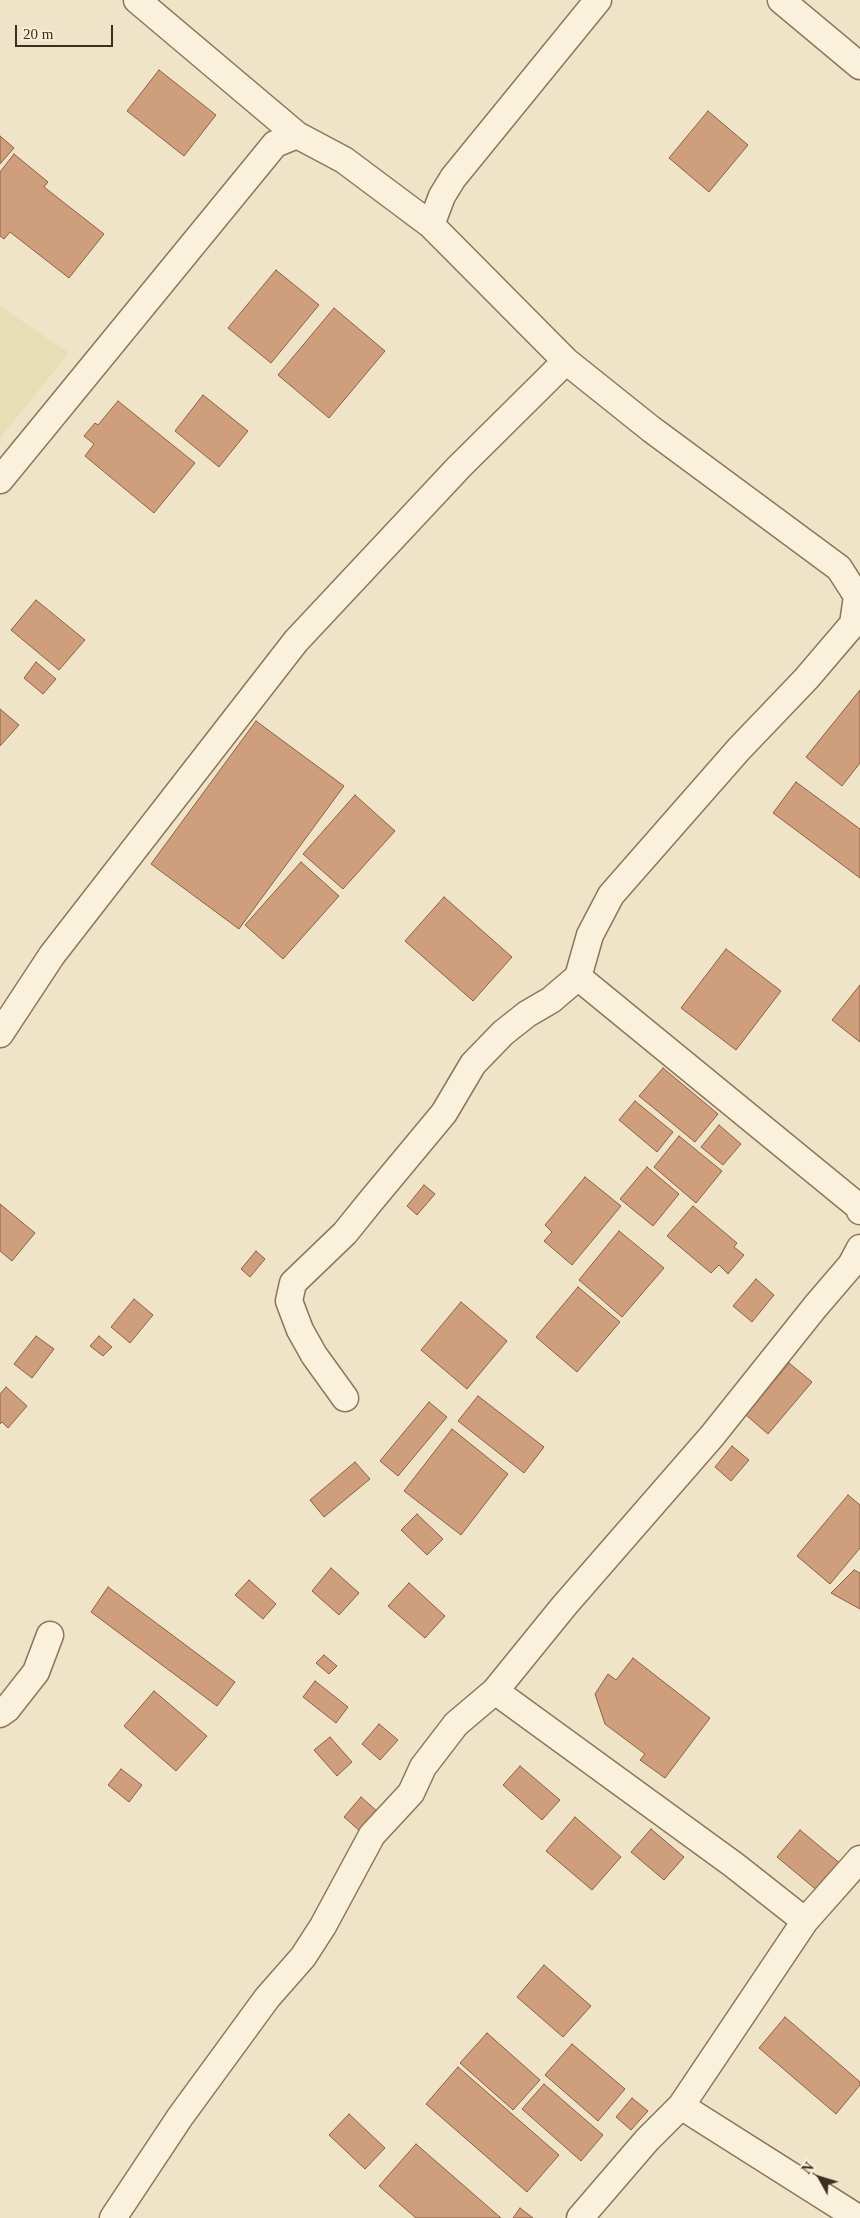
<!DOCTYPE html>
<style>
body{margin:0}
#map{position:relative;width:860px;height:2218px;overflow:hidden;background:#f0e4c8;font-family:Georgia,serif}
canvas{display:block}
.north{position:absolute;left:795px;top:2153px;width:50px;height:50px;-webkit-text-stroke:4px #f7eed8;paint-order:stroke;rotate:309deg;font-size:14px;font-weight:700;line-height:20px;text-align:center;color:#3d2e20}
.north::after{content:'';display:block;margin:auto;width:18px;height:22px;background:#3d2e20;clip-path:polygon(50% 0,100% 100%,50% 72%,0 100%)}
.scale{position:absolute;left:15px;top:25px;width:98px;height:22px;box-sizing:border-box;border:2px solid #3d2e20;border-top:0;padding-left:6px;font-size:15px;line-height:18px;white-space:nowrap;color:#3d2e20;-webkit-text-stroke:4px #f7eed8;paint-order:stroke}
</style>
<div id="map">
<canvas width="860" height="2218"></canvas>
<div class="north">N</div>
<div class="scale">20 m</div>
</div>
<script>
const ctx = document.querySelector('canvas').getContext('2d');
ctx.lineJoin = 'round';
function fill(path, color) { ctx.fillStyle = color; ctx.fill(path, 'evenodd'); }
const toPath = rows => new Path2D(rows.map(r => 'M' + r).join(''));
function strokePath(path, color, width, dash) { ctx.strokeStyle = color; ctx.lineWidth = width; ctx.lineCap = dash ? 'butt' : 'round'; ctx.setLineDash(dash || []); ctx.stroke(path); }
fill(toPath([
 [0,306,69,353,0,438]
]), '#e6deb5');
const building = toPath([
 [159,70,216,115,184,156,127,111,159,70],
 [708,111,748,145,709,192,669,158,708,111],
 [0,136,14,148,0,164,0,136],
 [14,154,48,182,44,187,104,234,69,278,10,232,4,239,0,236,0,172,14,154],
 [276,270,319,305,271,363,228,328,276,270],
 [334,308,385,351,329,418,278,375,334,308],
 [203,395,248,431,219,467,175,431,203,395],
 [118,401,195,463,154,513,85,456,94,444,84,436,95,423,98,425,118,401],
 [36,600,85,640,59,670,11,630,36,600],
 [36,662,56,679,43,694,24,678,36,662],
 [860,690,860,763,842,786,806,757,860,690],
 [0,709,19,725,0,746,0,709],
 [256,721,344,786,239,929,151,864,256,721],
 [796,782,860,829,860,878,773,813,796,782],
 [355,795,395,831,343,889,303,854,355,795],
 [301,862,339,896,283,959,245,925,301,862],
 [444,897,512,957,473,1001,405,941,444,897],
 [726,949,781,991,736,1050,681,1008,726,949],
 [860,985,860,1042,832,1020,860,985],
 [663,1068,718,1114,695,1142,639,1096,663,1068],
 [635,1101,673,1132,657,1152,619,1120,635,1101],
 [719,1125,741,1144,723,1165,701,1147,719,1125],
 [679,1136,722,1171,696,1203,654,1167,679,1136],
 [647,1167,679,1194,653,1226,620,1199,647,1167],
 [585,1177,621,1206,572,1265,544,1241,552,1232,545,1225,585,1177],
 [424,1185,435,1194,417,1215,407,1206,424,1185],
 [0,1204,35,1233,12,1261,0,1251,0,1204],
 [693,1206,737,1243,734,1247,744,1255,728,1274,719,1265,711,1273,667,1236,693,1206],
 [619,1231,664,1268,622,1317,579,1280,619,1231],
 [256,1251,265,1259,250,1277,241,1269,256,1251],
 [756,1279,774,1295,752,1322,733,1306,756,1279],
 [578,1287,620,1322,577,1372,536,1337,578,1287],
 [134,1299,153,1315,130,1343,111,1327,134,1299],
 [461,1302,507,1341,467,1389,421,1350,461,1302],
 [36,1336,54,1349,32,1378,14,1364,36,1336],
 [99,1336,112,1347,103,1356,90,1346,99,1336],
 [789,1363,812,1382,768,1434,746,1415,789,1363],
 [6,1387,27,1406,8,1428,2,1422,0,1424,0,1394,6,1387],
 [478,1396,544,1447,524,1473,458,1421,478,1396],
 [429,1402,447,1417,398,1476,380,1461,429,1402],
 [452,1429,508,1474,461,1535,404,1491,452,1429],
 [732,1446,749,1460,731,1481,715,1467,732,1446],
 [355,1462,370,1479,324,1517,310,1500,355,1462],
 [848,1495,860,1505,860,1548,830,1584,797,1556,848,1495],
 [417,1514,443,1539,427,1555,401,1530,417,1514],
 [331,1568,359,1593,339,1615,312,1591,331,1568],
 [854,1570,860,1573,860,1609,831,1593,854,1570],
 [249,1580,276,1604,263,1619,235,1595,249,1580],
 [409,1583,445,1616,425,1638,388,1606,409,1583],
 [108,1587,235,1682,217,1706,91,1612,108,1587],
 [324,1655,337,1666,329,1674,316,1663,324,1655],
 [633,1658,710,1718,665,1778,640,1760,645,1754,605,1724,595,1694,608,1674,616,1680,633,1658],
 [315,1681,348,1707,336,1723,303,1697,315,1681],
 [154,1691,207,1736,176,1771,124,1726,154,1691],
 [379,1724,398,1740,380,1760,362,1744,379,1724],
 [330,1737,352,1762,337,1776,314,1750,330,1737],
 [520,1766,560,1800,542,1820,503,1785,520,1766],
 [121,1769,142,1785,129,1802,108,1785,121,1769],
 [361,1797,378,1812,361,1832,344,1817,361,1797],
 [575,1817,621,1857,592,1890,546,1851,575,1817],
 [651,1829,684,1857,664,1880,631,1852,651,1829],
 [800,1830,842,1865,819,1892,777,1857,800,1830],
 [544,1965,591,2006,563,2037,517,1997,544,1965],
 [785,2017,860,2082,860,2085,836,2114,759,2048,785,2017],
 [487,2033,540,2080,513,2110,460,2063,487,2033],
 [572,2044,625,2089,598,2121,545,2075,572,2044],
 [458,2067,559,2155,527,2192,426,2104,458,2067],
 [544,2084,603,2135,581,2161,522,2109,544,2084],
 [632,2098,648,2111,631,2130,616,2117,632,2098],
 [349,2114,385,2148,365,2169,329,2135,349,2114],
 [416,2144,501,2218,416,2218,379,2186,416,2144],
 [520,2208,533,2218,513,2218,520,2208]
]);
fill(building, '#cf9f7d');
strokePath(building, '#8d5f41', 1);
const street = toPath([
 [137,0,297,135],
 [781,0,860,66],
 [431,225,442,196,453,178,598,0],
 [0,480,275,144,297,135,344,160,431,225,566,361,651,429,839,568,857,596,853,624,806,679,739,749,611,895,590,935,578,977,551,1000,527,1014,503,1033,473,1064,444,1113,370,1202,345,1233,293,1283,289,1301,300,1330,314,1355,345,1398],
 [578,977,859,1207,860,1211],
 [0,1034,52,955,296,641,459,467,566,361],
 [495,1691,734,1865,805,1921],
 [0,1714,7,1709,36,1672,50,1635],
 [681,2106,858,2218],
 [113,2218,180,2117,267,1998,303,1957,323,1926,372,1835,411,1793,423,1767,456,1724,495,1691,564,1606,712,1436,815,1307,851,1265,860,1248],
 [580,2218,647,2140,681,2106,805,1921,860,1859]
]);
strokePath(street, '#8d765c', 29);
strokePath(street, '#faf1dc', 26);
</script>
